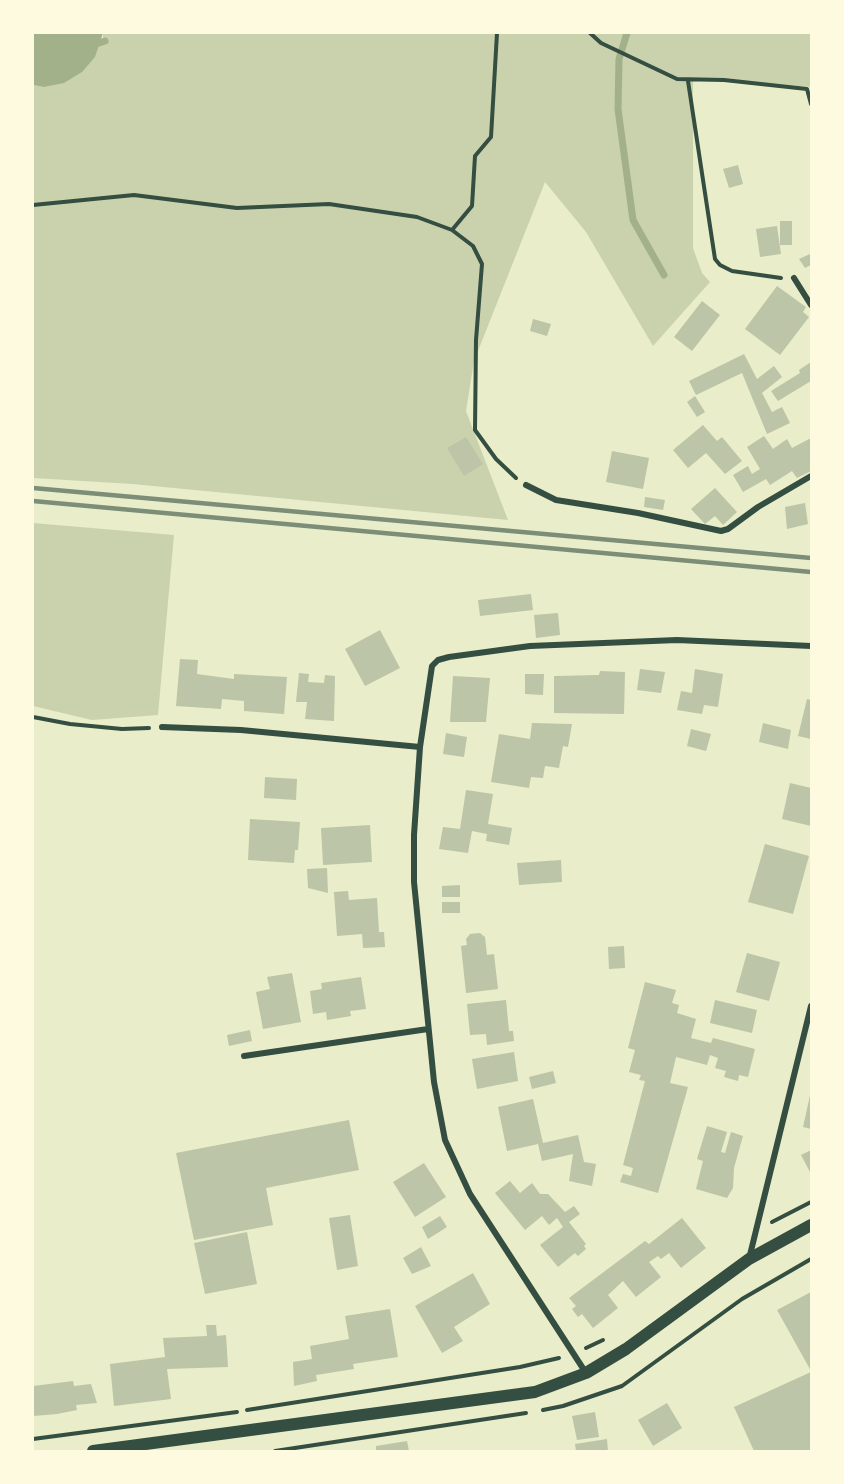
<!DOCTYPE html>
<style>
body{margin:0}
#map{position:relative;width:844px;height:1484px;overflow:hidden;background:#e9edc9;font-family:Bitter,serif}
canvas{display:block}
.frame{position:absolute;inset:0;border:34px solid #fefae0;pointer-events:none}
</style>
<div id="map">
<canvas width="844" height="1484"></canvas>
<div class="frame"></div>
</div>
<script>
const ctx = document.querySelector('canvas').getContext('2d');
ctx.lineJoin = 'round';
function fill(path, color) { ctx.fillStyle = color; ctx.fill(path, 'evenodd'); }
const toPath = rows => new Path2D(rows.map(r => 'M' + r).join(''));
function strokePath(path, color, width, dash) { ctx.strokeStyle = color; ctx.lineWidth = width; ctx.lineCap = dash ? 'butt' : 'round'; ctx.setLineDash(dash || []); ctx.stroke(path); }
fill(toPath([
 [103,33,811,33,811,87,724,80,693,80,693,248,702,273,710,282,653,346,586,232,545,182,474,361,466,411,508,520,132,484,33,478,33,85,44,87,103,38],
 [33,523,174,535,158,715,92,720,33,706]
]), '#cad2ad');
fill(toPath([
 [33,33,103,33,95,57,82,72,64,83,44,87,33,85]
]), '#a3b18a');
strokePath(toPath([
 [627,33,619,59,618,109,633,220,664,275],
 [93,45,105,41]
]), '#a3b18a', 7);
fill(toPath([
 [738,165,743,184,729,188,723,169],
 [780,221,792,221,792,245,780,245],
 [777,226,781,254,760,257,756,229],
 [810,254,811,265,805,268,799,259],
 [777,286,806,307,803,312,809,317,780,355,745,329],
 [702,301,720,315,692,351,674,337],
 [533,319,551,324,547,336,530,331],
 [744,354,757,379,774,366,782,377,762,393,772,412,782,407,790,423,767,434,742,373,696,395,689,381],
 [811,362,811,381,778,401,771,391,800,373,799,370],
 [695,396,705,412,697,417,687,402],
 [703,425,717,441,722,437,742,461,725,474,706,453,688,468,673,450],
 [764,436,773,449,787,439,792,448,811,438,811,471,797,478,792,471,770,485,766,479,743,492,733,475,748,466,752,474,760,469,747,447],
 [466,437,483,464,464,476,447,448],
 [612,451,649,458,643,489,606,482],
 [715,488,737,512,723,525,715,516,705,524,691,509],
 [645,497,665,500,663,510,644,507],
 [805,503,808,524,787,529,785,507],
 [531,594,533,610,480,616,478,600],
 [558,613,560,635,536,638,534,615],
 [380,630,400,668,365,686,345,649],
 [180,659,198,660,197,674,234,679,234,674,287,677,284,714,244,711,244,701,222,699,221,709,176,706],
 [640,669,665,672,661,693,637,690],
 [695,669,723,674,718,707,704,705,702,714,677,710,681,691,692,693],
 [600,671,625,672,624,714,554,713,554,676,599,675],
 [299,673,309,674,308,682,324,683,325,675,335,676,334,721,305,719,307,702,296,702],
 [525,674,544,674,543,695,525,694],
 [453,676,490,678,486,722,450,722],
 [807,699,811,700,811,739,798,736],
 [532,723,572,724,568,747,563,746,559,768,545,766,543,778,531,777,529,788,491,782,499,734,530,739],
 [763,723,791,730,788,749,759,742],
 [691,729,711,734,706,751,687,746],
 [446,733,467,737,464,757,443,754],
 [265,777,297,779,296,800,264,798],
 [790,783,811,788,811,826,782,819],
 [466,790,493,794,488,824,512,828,509,845,486,841,487,834,472,831,468,853,439,849,443,827,460,829],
 [250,819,300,822,298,850,295,850,294,863,248,860],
 [370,825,372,862,323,865,321,828],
 [765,844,809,856,793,914,748,902],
 [561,860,562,882,519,885,517,863],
 [327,868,328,893,308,888,307,869],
 [460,885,460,897,442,897,442,886],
 [348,891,349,900,377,898,379,932,384,932,385,947,363,948,362,934,337,936,334,892],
 [442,902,460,902,460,913,442,913],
 [480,933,485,937,487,955,494,954,498,989,466,993,461,946,467,945,466,939,470,934],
 [624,946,625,968,609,969,608,947],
 [747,953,780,962,769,1001,736,992],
 [292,973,301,1022,263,1029,256,992,270,989,267,977],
 [361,977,366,1009,350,1011,351,1016,327,1020,326,1012,313,1014,310,991,322,989,321,983],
 [645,982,676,990,672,1003,679,1005,677,1013,696,1019,691,1038,711,1043,713,1038,755,1049,748,1077,739,1075,738,1081,724,1077,726,1071,715,1068,718,1058,710,1055,707,1065,676,1057,670,1083,688,1087,658,1193,620,1182,623,1174,631,1176,633,1168,623,1165,645,1081,639,1080,641,1075,629,1072,635,1050,628,1048],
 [506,1000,509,1031,513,1031,514,1041,487,1045,486,1034,470,1035,467,1004],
 [715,1000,757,1010,752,1033,710,1023],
 [250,1030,252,1041,229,1046,227,1035],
 [514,1052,518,1081,477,1089,472,1059],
 [553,1071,556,1083,532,1089,529,1077],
 [811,1091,811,1129,803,1127],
 [533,1099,543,1143,578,1135,584,1162,596,1164,592,1186,569,1181,573,1154,542,1161,538,1144,507,1151,498,1107],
 [349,1120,359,1170,266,1188,273,1225,194,1240,176,1153],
 [707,1126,727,1132,721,1152,725,1153,731,1132,743,1136,734,1168,733,1188,727,1198,696,1189,703,1161,697,1159],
 [811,1150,811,1174,801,1155],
 [424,1163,446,1197,415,1217,393,1182],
 [510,1181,520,1193,532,1183,540,1194,548,1194,565,1212,574,1206,580,1214,569,1222,586,1244,584,1246,586,1249,578,1256,575,1253,558,1267,540,1245,563,1227,557,1218,549,1225,542,1216,525,1230,495,1193],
 [350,1215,358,1266,337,1270,329,1218],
 [440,1216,447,1227,428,1239,422,1227],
 [682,1218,706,1248,681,1268,669,1253,661,1259,658,1256,649,1262,661,1277,636,1297,623,1281,608,1295,618,1308,593,1328,582,1314,578,1317,572,1309,576,1306,569,1298,645,1241,649,1244],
 [247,1232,257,1284,205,1294,194,1243],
 [421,1247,431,1266,412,1274,403,1258],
 [473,1273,490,1304,454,1327,463,1341,442,1353,415,1306],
 [811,1292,811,1371,777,1310],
 [390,1309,398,1357,353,1364,354,1369,316,1375,317,1381,294,1386,293,1362,312,1359,310,1346,349,1339,345,1316],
 [206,1325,216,1325,217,1336,226,1335,228,1367,167,1369,171,1399,114,1406,110,1364,165,1357,163,1338,207,1336],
 [811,1372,811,1451,754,1451,734,1407],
 [73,1381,74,1386,91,1384,97,1403,76,1405,77,1410,57,1414,33,1416,33,1386],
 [667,1403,682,1428,653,1446,638,1420],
 [595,1412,599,1437,577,1440,572,1416],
 [607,1439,608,1451,576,1451,575,1444],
 [407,1441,409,1451,376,1451,376,1446]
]), '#bcc5a7');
strokePath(toPath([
 [590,33,601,43,677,79,724,80,807,89,811,104],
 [688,81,715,259,720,265,732,271,781,278],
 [33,205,134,195,237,208,329,204,417,217,452,230,473,246,482,264,476,340,475,430,496,459,516,478],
 [452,230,472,206,475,156,491,137,497,33],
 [33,717,70,724,122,729,149,728],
 [772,1222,811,1202],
 [586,1348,603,1340],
 [247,1410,520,1367,559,1358],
 [543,1410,563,1406,622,1386,742,1299,811,1259],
 [33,1439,237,1412],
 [275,1451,526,1413]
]), '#344e41', 4);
strokePath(toPath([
 [794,278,811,305],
 [526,485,556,500,638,513,721,531,728,529,758,507,811,476],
 [162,727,241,730,420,747],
 [244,1056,428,1029],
 [749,1259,811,1006],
 [586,1373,470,1194,445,1140,434,1082,414,882,414,835,420,747,432,666,438,660,449,657,530,646,677,640,811,646]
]), '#344e41', 6);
strokePath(toPath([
 [93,1451,535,1392,586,1373,626,1349,749,1259,811,1225]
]), '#344e41', 12);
strokePath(toPath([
 [33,488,811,558],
 [33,501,811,572]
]), '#7c8e77', 4.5);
</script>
